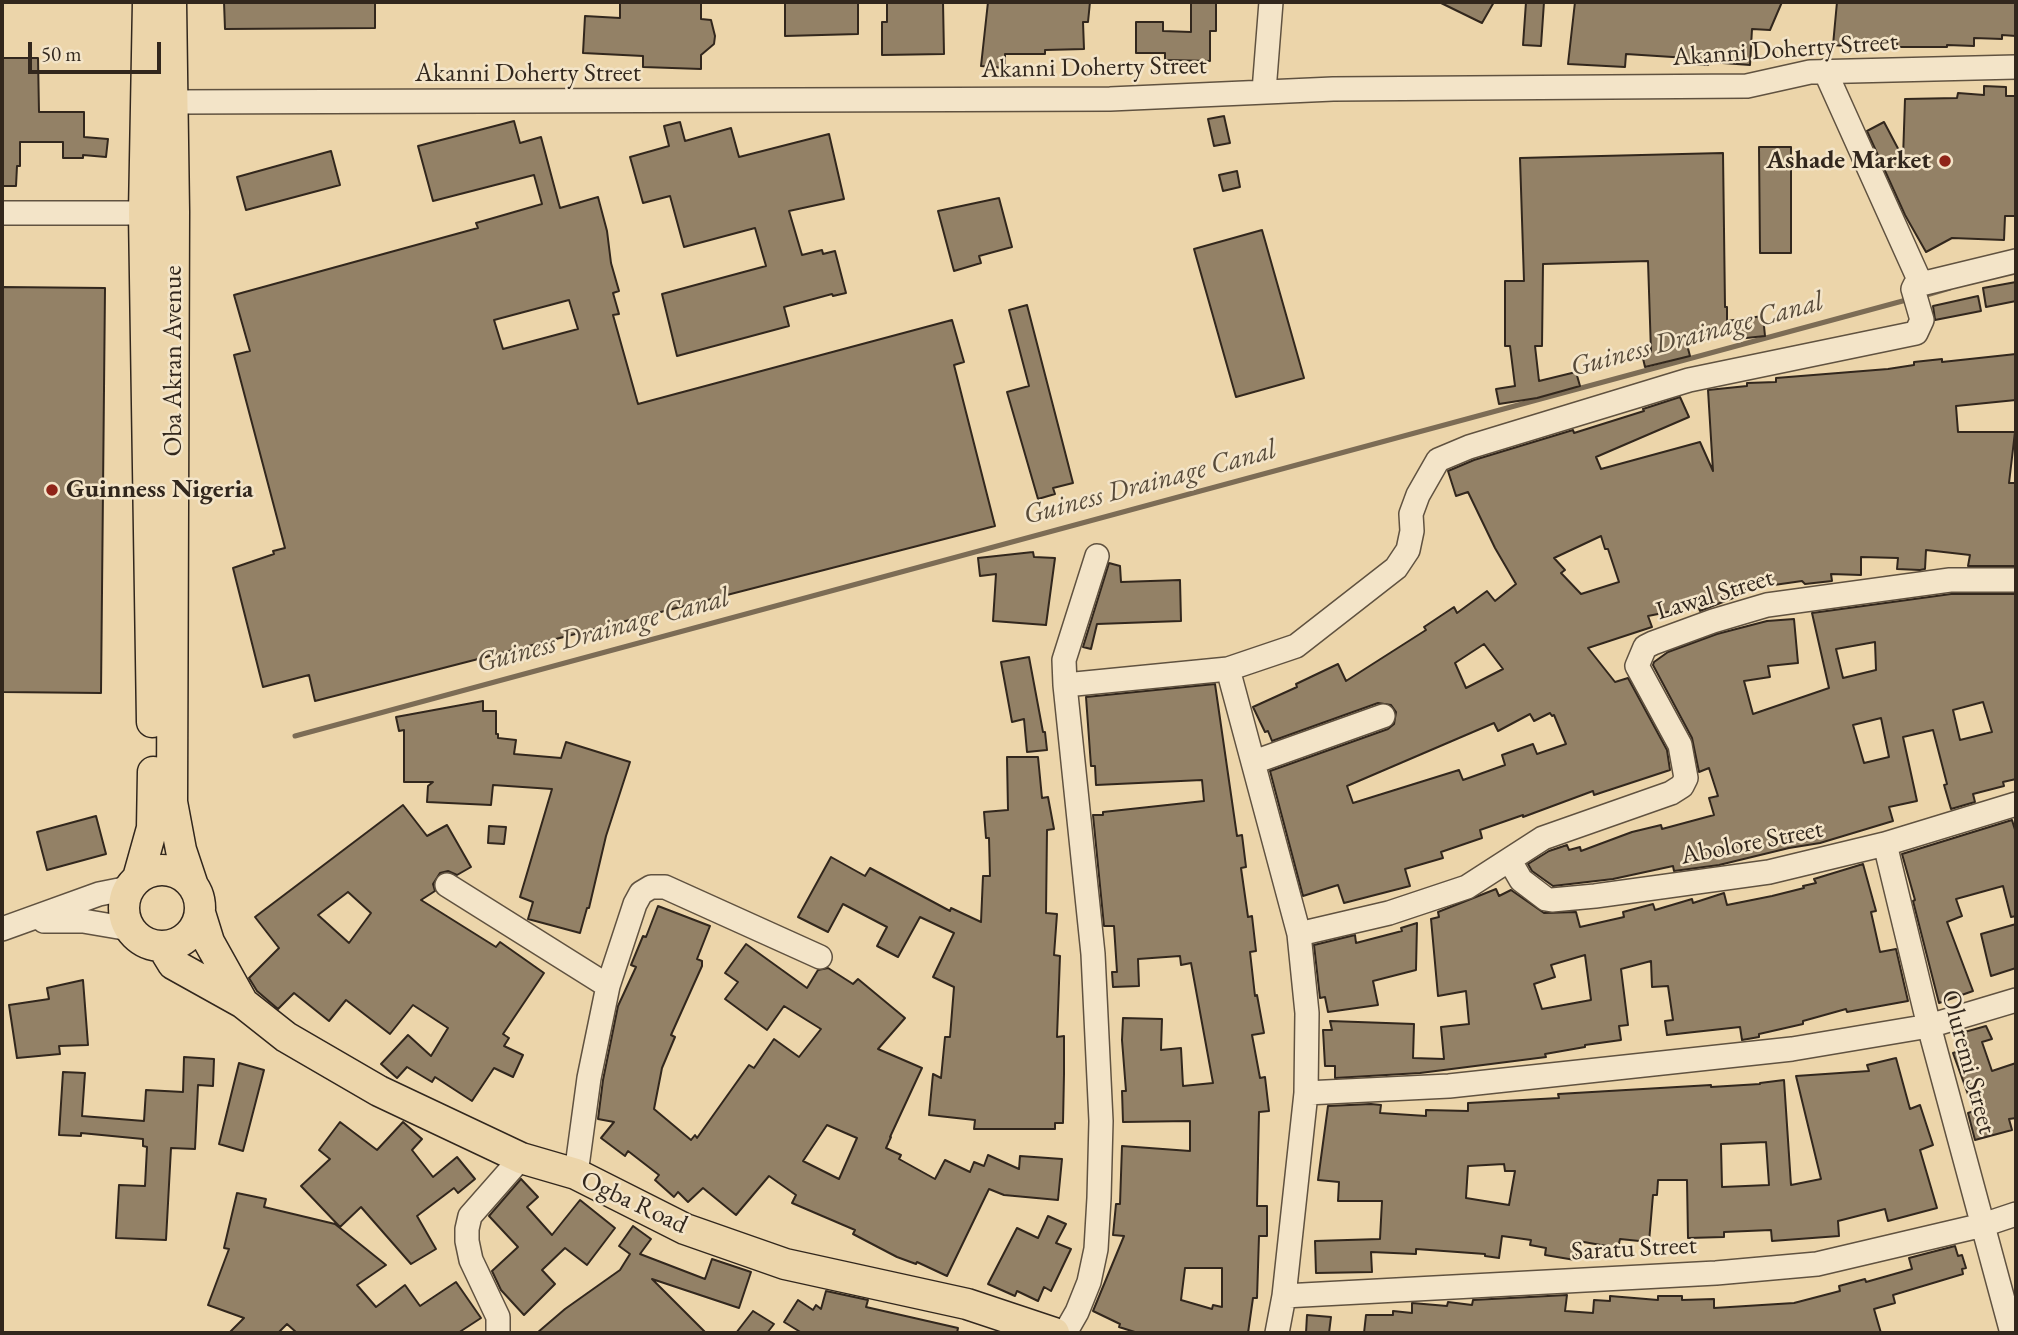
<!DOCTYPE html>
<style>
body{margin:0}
#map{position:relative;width:2018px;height:1335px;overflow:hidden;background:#ecd5aa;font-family:"EB Garamond",serif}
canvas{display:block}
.frame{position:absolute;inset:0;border:4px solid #32271d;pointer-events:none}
.scale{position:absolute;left:28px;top:42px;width:133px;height:32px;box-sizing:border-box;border:4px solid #32271d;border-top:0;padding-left:9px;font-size:21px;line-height:24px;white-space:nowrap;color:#32271d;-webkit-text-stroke:5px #f3e4c8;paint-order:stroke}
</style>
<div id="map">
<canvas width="2018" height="1335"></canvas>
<div class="frame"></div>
<div class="scale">50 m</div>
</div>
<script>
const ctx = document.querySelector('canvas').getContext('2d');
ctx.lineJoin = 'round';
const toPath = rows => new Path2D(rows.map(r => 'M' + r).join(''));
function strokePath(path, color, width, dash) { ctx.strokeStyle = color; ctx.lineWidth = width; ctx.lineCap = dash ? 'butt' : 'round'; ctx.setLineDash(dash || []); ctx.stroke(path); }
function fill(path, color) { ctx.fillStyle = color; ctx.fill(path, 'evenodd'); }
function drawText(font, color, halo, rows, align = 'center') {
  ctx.font = font + ' "EB Garamond",serif'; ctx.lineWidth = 5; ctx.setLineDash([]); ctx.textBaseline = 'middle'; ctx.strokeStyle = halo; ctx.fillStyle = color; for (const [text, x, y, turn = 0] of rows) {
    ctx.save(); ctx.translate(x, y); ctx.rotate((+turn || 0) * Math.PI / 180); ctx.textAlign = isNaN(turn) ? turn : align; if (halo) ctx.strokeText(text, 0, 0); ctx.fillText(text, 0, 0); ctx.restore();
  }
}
strokePath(toPath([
 [1923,296,1950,288],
 [295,736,1910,299]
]), '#7c6c55', 5);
const building = toPath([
 [224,2,375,2,375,28,225,29,224,2],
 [620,2,701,2,701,19,711,20,715,36,714,44,701,55,701,69,643,67,643,56,583,53,585,16,620,18,620,2],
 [785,2,858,2,858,34,785,36,785,2],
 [887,2,943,2,944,54,882,55,882,22,887,22,887,2],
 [988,2,1090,2,1088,22,1083,22,1084,49,1045,50,1045,54,1005,54,1005,68,981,66,988,2],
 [1191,2,1216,2,1216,31,1210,31,1210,61,1165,60,1165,53,1136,53,1136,22,1163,22,1163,31,1191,32,1191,2],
 [1439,2,1494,2,1482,23,1439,2],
 [1526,2,1544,2,1541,46,1523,45,1526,2],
 [1575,2,1782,2,1770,30,1752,29,1750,65,1709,62,1708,65,1688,64,1688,58,1626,54,1625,67,1568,64,1575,2],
 [1837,2,2016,2,2016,36,2002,35,2002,39,1974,38,1974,46,1947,45,1947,47,1897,47,1897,43,1857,42,1856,47,1833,45,1837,2],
 [2,58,38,58,39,112,84,112,84,137,108,139,106,157,83,155,83,158,63,158,63,142,20,142,20,166,17,166,16,186,2,186,2,58],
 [1984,86,2006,87,2006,96,2016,96,2016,216,2005,216,2004,240,1952,238,1926,252,1905,215,1867,131,1884,122,1903,158,1905,99,1957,98,1958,93,1984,95,1984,86],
 [1224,116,1230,143,1214,146,1208,119,1224,116],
 [514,121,520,143,541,137,560,208,598,197,607,231,611,263,619,291,613,293,619,314,613,315,638,404,952,320,964,362,954,365,995,526,315,701,309,675,263,687,233,568,274,554,273,551,285,548,234,355,250,351,234,295,478,228,476,223,542,204,534,175,433,201,418,146,514,121],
 [569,300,578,329,503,349,494,320,569,300],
 [680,122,685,141,731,128,739,157,829,134,844,199,789,211,802,255,822,250,823,254,835,251,846,293,833,296,832,294,784,307,789,326,677,356,662,294,766,266,755,228,684,247,670,196,643,203,630,157,669,146,664,126,680,122],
 [1759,147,1791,147,1791,253,1760,253,1759,147],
 [331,151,340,185,246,210,237,177,331,151],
 [1723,153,1725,307,1727,307,1727,321,1763,316,1765,336,1737,339,1737,334,1694,334,1694,341,1686,341,1690,356,1645,367,1642,354,1651,352,1648,261,1543,264,1542,346,1535,346,1539,381,1576,372,1580,386,1537,398,1499,404,1496,389,1515,386,1510,346,1505,346,1505,281,1524,281,1520,158,1723,153],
 [1237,171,1240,187,1223,191,1219,175,1237,171],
 [999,198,1012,247,979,256,981,263,954,271,938,211,999,198],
 [1262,230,1304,378,1236,397,1194,249,1262,230],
 [2016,282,2016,301,1986,307,1983,288,2016,282],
 [2,287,105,288,101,693,2,692,2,287],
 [1978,296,1981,311,1935,320,1933,306,1978,296],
 [1027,305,1073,483,1053,488,1055,494,1038,499,1007,392,1029,386,1009,310,1027,305],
 [2016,354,2016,400,1956,406,1958,432,2015,432,2009,483,2016,483,2016,566,1968,566,1970,555,1926,550,1925,569,1920,570,1897,569,1898,558,1861,557,1861,575,1831,574,1832,581,1805,584,1802,581,1774,585,1774,583,1732,593,1733,598,1700,611,1698,606,1648,616,1652,627,1588,648,1615,682,1628,678,1667,750,1670,770,1594,795,1593,791,1523,817,1523,815,1480,830,1482,838,1441,852,1443,858,1405,869,1410,886,1344,903,1338,885,1303,896,1270,771,1388,729,1394,724,1396,712,1391,705,1378,703,1272,741,1268,731,1265,732,1253,707,1297,687,1296,684,1338,664,1346,681,1426,630,1424,627,1454,607,1457,613,1487,591,1495,601,1516,584,1495,548,1468,492,1456,496,1448,471,1474,460,1573,430,1574,433,1644,411,1643,409,1680,397,1689,417,1596,457,1601,469,1700,442,1713,471,1708,390,1747,386,1747,383,1776,382,1776,378,1888,369,1914,365,1914,362,1942,359,1942,362,2016,354],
 [1601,536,1605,549,1608,549,1619,582,1581,594,1561,573,1565,570,1554,558,1601,536],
 [1484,644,1503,669,1466,688,1455,663,1484,644],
 [1550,713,1552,716,1554,715,1566,744,1537,754,1533,744,1502,755,1505,765,1463,780,1459,770,1353,803,1347,786,1494,723,1498,731,1530,714,1534,721,1550,713],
 [1033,552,1034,557,1055,558,1046,625,993,621,996,574,980,576,978,558,1033,552],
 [1109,563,1120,566,1121,582,1180,580,1181,621,1097,624,1091,649,1083,647,1109,563],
 [1951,594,2016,594,2016,779,2003,782,2004,786,1973,794,1975,802,1951,809,1944,785,1947,784,1933,730,1903,737,1917,801,1889,807,1893,821,1820,843,1789,848,1719,865,1674,871,1673,866,1613,879,1553,886,1532,871,1528,864,1549,851,1567,845,1569,850,1580,847,1581,851,1632,832,1661,825,1662,829,1714,815,1709,798,1718,796,1709,768,1699,772,1692,738,1653,665,1654,662,1668,652,1717,634,1767,621,1794,619,1798,663,1768,666,1770,677,1744,681,1753,714,1829,688,1812,613,1951,594],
 [1875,642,1876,670,1843,678,1836,649,1875,642],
 [1983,702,1992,732,1960,740,1953,710,1983,702],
 [1881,718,1889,757,1864,763,1853,725,1881,718],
 [1029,657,1043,732,1045,732,1047,750,1027,752,1024,719,1012,722,1001,662,1029,657],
 [1215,684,1237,836,1242,835,1246,867,1241,868,1248,917,1252,916,1256,951,1250,952,1255,996,1257,995,1264,1033,1252,1035,1260,1078,1265,1077,1269,1111,1259,1112,1257,1206,1267,1206,1267,1236,1259,1236,1257,1298,1253,1298,1248,1333,1138,1333,1119,1327,1120,1324,1093,1311,1124,1236,1113,1235,1116,1204,1120,1204,1122,1146,1190,1151,1190,1121,1123,1122,1122,1091,1126,1091,1122,1040,1123,1018,1162,1019,1161,1050,1181,1048,1183,1086,1213,1083,1191,963,1181,965,1180,956,1138,959,1139,986,1113,987,1112,972,1117,972,1114,926,1104,926,1093,815,1103,815,1103,812,1204,801,1202,780,1096,785,1095,766,1091,766,1086,697,1215,684],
 [1185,1268,1222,1268,1222,1307,1213,1305,1212,1309,1181,1300,1185,1268],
 [483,701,483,711,496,711,496,734,498,734,498,738,516,740,514,754,561,758,566,742,630,762,606,836,589,908,587,908,580,933,528,919,533,902,520,897,552,789,493,785,491,805,427,802,428,786,433,782,404,782,404,730,399,731,396,717,483,701],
 [1007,757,1038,757,1042,798,1048,797,1054,829,1047,830,1046,913,1057,914,1054,955,1060,956,1057,1037,1064,1036,1064,1074,1063,1123,1055,1123,1055,1129,974,1129,975,1120,929,1115,933,1074,941,1078,945,1037,950,1037,954,987,933,977,954,933,920,917,898,957,877,946,887,927,843,904,828,932,798,917,831,857,865,876,870,868,950,911,951,908,981,922,983,876,990,876,989,838,986,838,984,812,1008,810,1007,757],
 [403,805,427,836,447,825,471,867,457,875,448,871,440,873,433,884,435,891,421,900,496,947,500,942,544,973,503,1034,509,1038,504,1046,523,1055,513,1077,494,1068,472,1101,435,1077,432,1082,407,1067,397,1078,381,1064,408,1035,431,1056,448,1028,413,1005,390,1034,346,1000,329,1021,294,993,278,1009,257,991,249,978,279,948,255,917,403,805],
 [348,892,371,913,349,943,318,915,348,892],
 [96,816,106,854,47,870,37,832,96,816],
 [2012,820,2016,833,2016,916,2011,917,2003,886,1956,899,1962,916,1947,922,1973,991,1939,1003,1913,901,1915,900,1902,854,2012,820],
 [489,826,506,827,504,844,488,843,489,826],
 [1863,864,1876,911,1871,912,1880,952,1896,949,1908,1001,1847,1012,1846,1009,1803,1021,1803,1024,1759,1034,1759,1037,1742,1040,1740,1027,1667,1035,1665,1021,1673,1020,1668,986,1652,987,1651,961,1621,969,1628,1025,1619,1026,1621,1040,1585,1045,1585,1047,1545,1054,1546,1057,1420,1073,1335,1078,1335,1066,1325,1066,1323,1030,1332,1030,1330,1021,1414,1024,1413,1058,1444,1059,1441,1027,1469,1024,1466,991,1438,996,1431,919,1439,917,1438,912,1496,889,1499,896,1511,890,1544,913,1576,912,1580,927,1624,917,1623,912,1653,904,1655,910,1692,899,1693,903,1724,893,1727,905,1772,896,1804,888,1803,886,1816,883,1814,879,1863,864],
 [1585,955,1591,1000,1542,1009,1534,984,1555,977,1551,965,1585,955],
 [658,906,710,926,697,959,702,961,702,966,671,1035,675,1037,662,1068,654,1109,691,1140,695,1135,697,1138,749,1065,754,1068,774,1039,799,1057,821,1029,784,1006,767,1030,725,999,738,982,725,973,746,944,807,988,818,970,828,968,853,984,858,979,905,1018,878,1049,922,1068,890,1137,891,1137,886,1148,901,1155,899,1159,935,1179,945,1160,970,1172,974,1162,984,1166,988,1155,1019,1169,1020,1156,1062,1159,1058,1200,1004,1195,989,1189,947,1276,917,1262,916,1264,897,1257,853,1234,855,1230,792,1203,796,1195,769,1176,736,1215,703,1188,688,1202,678,1192,674,1197,655,1180,659,1175,628,1151,625,1156,601,1138,614,1122,598,1119,603,1080,618,1006,636,967,631,965,643,936,646,937,658,906],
 [827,1125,857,1138,839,1179,803,1161,827,1125],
 [1417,923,1416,970,1373,981,1378,1005,1328,1012,1325,997,1320,998,1314,945,1355,935,1356,943,1402,931,1401,928,1417,923],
 [2016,924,2016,968,1991,976,1981,934,2016,924],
 [83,980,88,1045,59,1046,60,1054,17,1058,9,1005,49,999,47,988,83,980],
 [1986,1026,1992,1039,1982,1042,1992,1071,2016,1063,2016,1118,2009,1119,2012,1130,1975,1140,1968,1113,1974,1111,1953,1053,1966,1049,1961,1033,1986,1026],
 [184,1057,214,1059,213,1086,198,1085,195,1149,171,1148,166,1240,116,1238,119,1185,145,1186,147,1147,143,1146,143,1139,81,1133,81,1136,59,1135,63,1072,85,1073,82,1116,144,1121,146,1090,183,1092,184,1057],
 [1896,1058,1910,1109,1920,1105,1933,1145,1920,1150,1937,1208,1888,1221,1885,1209,1838,1221,1839,1236,1772,1241,1771,1230,1724,1232,1724,1237,1688,1238,1687,1180,1658,1180,1657,1195,1653,1195,1649,1242,1620,1239,1618,1248,1578,1241,1575,1260,1545,1255,1546,1248,1530,1245,1531,1240,1502,1236,1499,1258,1485,1256,1485,1254,1416,1249,1416,1254,1371,1252,1372,1272,1316,1273,1315,1241,1380,1239,1382,1201,1338,1201,1339,1182,1318,1180,1328,1106,1371,1104,1381,1105,1380,1113,1426,1116,1426,1110,1468,1111,1468,1103,1559,1098,1558,1094,1711,1085,1711,1087,1760,1084,1760,1083,1784,1080,1791,1185,1821,1179,1796,1076,1869,1071,1867,1065,1896,1058],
 [1766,1142,1769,1185,1722,1187,1721,1144,1766,1142],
 [1504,1164,1505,1171,1515,1171,1509,1205,1466,1198,1468,1166,1504,1164],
 [239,1063,264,1070,243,1151,219,1144,239,1063],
 [340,1122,377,1150,403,1122,422,1139,412,1150,433,1177,457,1157,475,1179,458,1193,454,1188,417,1216,436,1249,411,1264,361,1207,340,1227,301,1186,330,1159,319,1150,340,1122],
 [521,1179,538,1197,527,1207,552,1235,580,1200,615,1228,587,1265,565,1248,542,1270,555,1284,524,1315,501,1290,492,1271,518,1247,489,1216,521,1179],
 [237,1193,266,1199,264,1207,335,1224,386,1265,357,1285,376,1307,405,1285,420,1306,456,1282,481,1318,458,1333,297,1333,287,1324,278,1333,229,1333,244,1318,208,1305,229,1249,224,1248,237,1193],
 [1048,1216,1066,1224,1056,1243,1071,1249,1051,1291,1044,1287,1038,1301,1017,1291,1015,1296,988,1284,1017,1228,1038,1238,1048,1216],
 [633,1226,651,1239,640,1254,705,1279,712,1259,751,1272,739,1308,652,1279,706,1333,537,1333,565,1309,620,1270,630,1254,619,1246,633,1226],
 [1955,1246,1958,1256,1962,1255,1966,1268,1962,1269,1963,1274,1893,1295,1895,1303,1874,1309,1881,1333,1364,1333,1366,1315,1393,1315,1393,1311,1412,1313,1412,1303,1447,1306,1448,1302,1472,1305,1473,1300,1567,1295,1565,1311,1593,1313,1594,1300,1610,1301,1610,1296,1658,1300,1658,1296,1682,1296,1682,1300,1714,1299,1714,1308,1794,1303,1840,1291,1839,1286,1865,1279,1866,1282,1912,1269,1909,1258,1955,1246],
 [826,1291,868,1300,866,1307,958,1328,957,1333,802,1333,784,1322,798,1300,813,1310,816,1305,821,1309,826,1291],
 [753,1311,774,1324,767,1333,736,1333,753,1311],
 [1307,1315,1331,1317,1329,1333,1306,1333,1307,1315]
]);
fill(building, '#938166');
strokePath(building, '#32271d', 2);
const minor = toPath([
 [1825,71,1921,284,2016,261],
 [1264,91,1271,2],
 [172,102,1110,99,1333,89,1747,86,1810,72,2016,67],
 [2,213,144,213],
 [1228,669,1299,934,1307,1013,1306,1093,1284,1296,1277,1333],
 [1065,685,1228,669,1296,646,1396,568,1408,550,1412,531,1411,514,1418,495,1438,460,1469,447,1689,380,1916,333,1922,320,1913,289,1915,285,1921,284],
 [1254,762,1383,716],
 [1885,844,1929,1026,2012,1333],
 [1510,861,1521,880,1546,899,1552,900,1595,896,1769,872,1885,844,2016,804],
 [447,885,608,986],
 [44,921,83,921,130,929],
 [2,929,99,894,129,888],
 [1299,934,1389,913,1467,887,1543,838,1671,793,1682,786,1686,778,1680,745,1637,666,1645,647,1653,643,1713,621,1767,605,1950,580,2016,580],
 [1306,1093,1449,1086,1792,1049,1929,1026,2016,1000],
 [576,1174,589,1078,608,986,635,904,641,893,651,887,665,887,820,957],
 [1284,1296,1716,1273,1817,1264,1983,1225,2016,1214],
 [498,1333,498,1317,471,1260,467,1241,467,1229,470,1216,521,1158],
 [1065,1333,1077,1312,1089,1282,1096,1249,1099,1198,1101,1121,1093,954,1065,685,1064,660,1097,556]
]);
const major = toPath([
 [148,2,144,213,152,722],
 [171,2,174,212,172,802,181,850,193,886],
 '124 908a38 38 0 1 1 76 0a38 38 0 1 1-76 0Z',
 [138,878,152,828,153,772],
 [200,913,209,942,243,1003],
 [162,946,173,964,243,1003,286,1037,379,1091,521,1158,576,1174,685,1229,785,1264,967,1304,1054,1333]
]);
strokePath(minor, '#605240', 26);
strokePath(major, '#32271d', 33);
strokePath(minor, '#f3e4c8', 23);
strokePath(major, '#ecd5aa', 30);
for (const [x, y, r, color] of [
 [1945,161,7,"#8f2418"],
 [52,490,7,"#8f2418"]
]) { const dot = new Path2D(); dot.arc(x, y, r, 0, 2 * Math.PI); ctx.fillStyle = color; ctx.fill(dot); strokePath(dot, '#f3e4c8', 2.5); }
drawText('26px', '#32271d', '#f3e4c8', [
 ["Akanni Doherty Street",1785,50,-4],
 ["Akanni Doherty Street",1094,68,-1],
 ["Akanni Doherty Street",528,74],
 ["Oba Akran Avenue",174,361,-90],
 ["Lawal Street",1715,595,-17],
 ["Abolore Street",1752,843,-11],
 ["Oluremi Street",1968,1062,75],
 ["Ogba Road",634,1203,25],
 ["Saratu Street",1634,1249,-3]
]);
drawText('bold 26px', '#32271d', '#f3e4c8', [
 ["Ashade Market",1931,161],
 ["Guinness Nigeria",66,490,"left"]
], 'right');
drawText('italic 28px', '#574a39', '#f3e4c8', [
 ["Guiness Drainage Canal",1697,335,-15],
 ["Guiness Drainage Canal",1150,483,-15],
 ["Guiness Drainage Canal",603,631,-15]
]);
</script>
